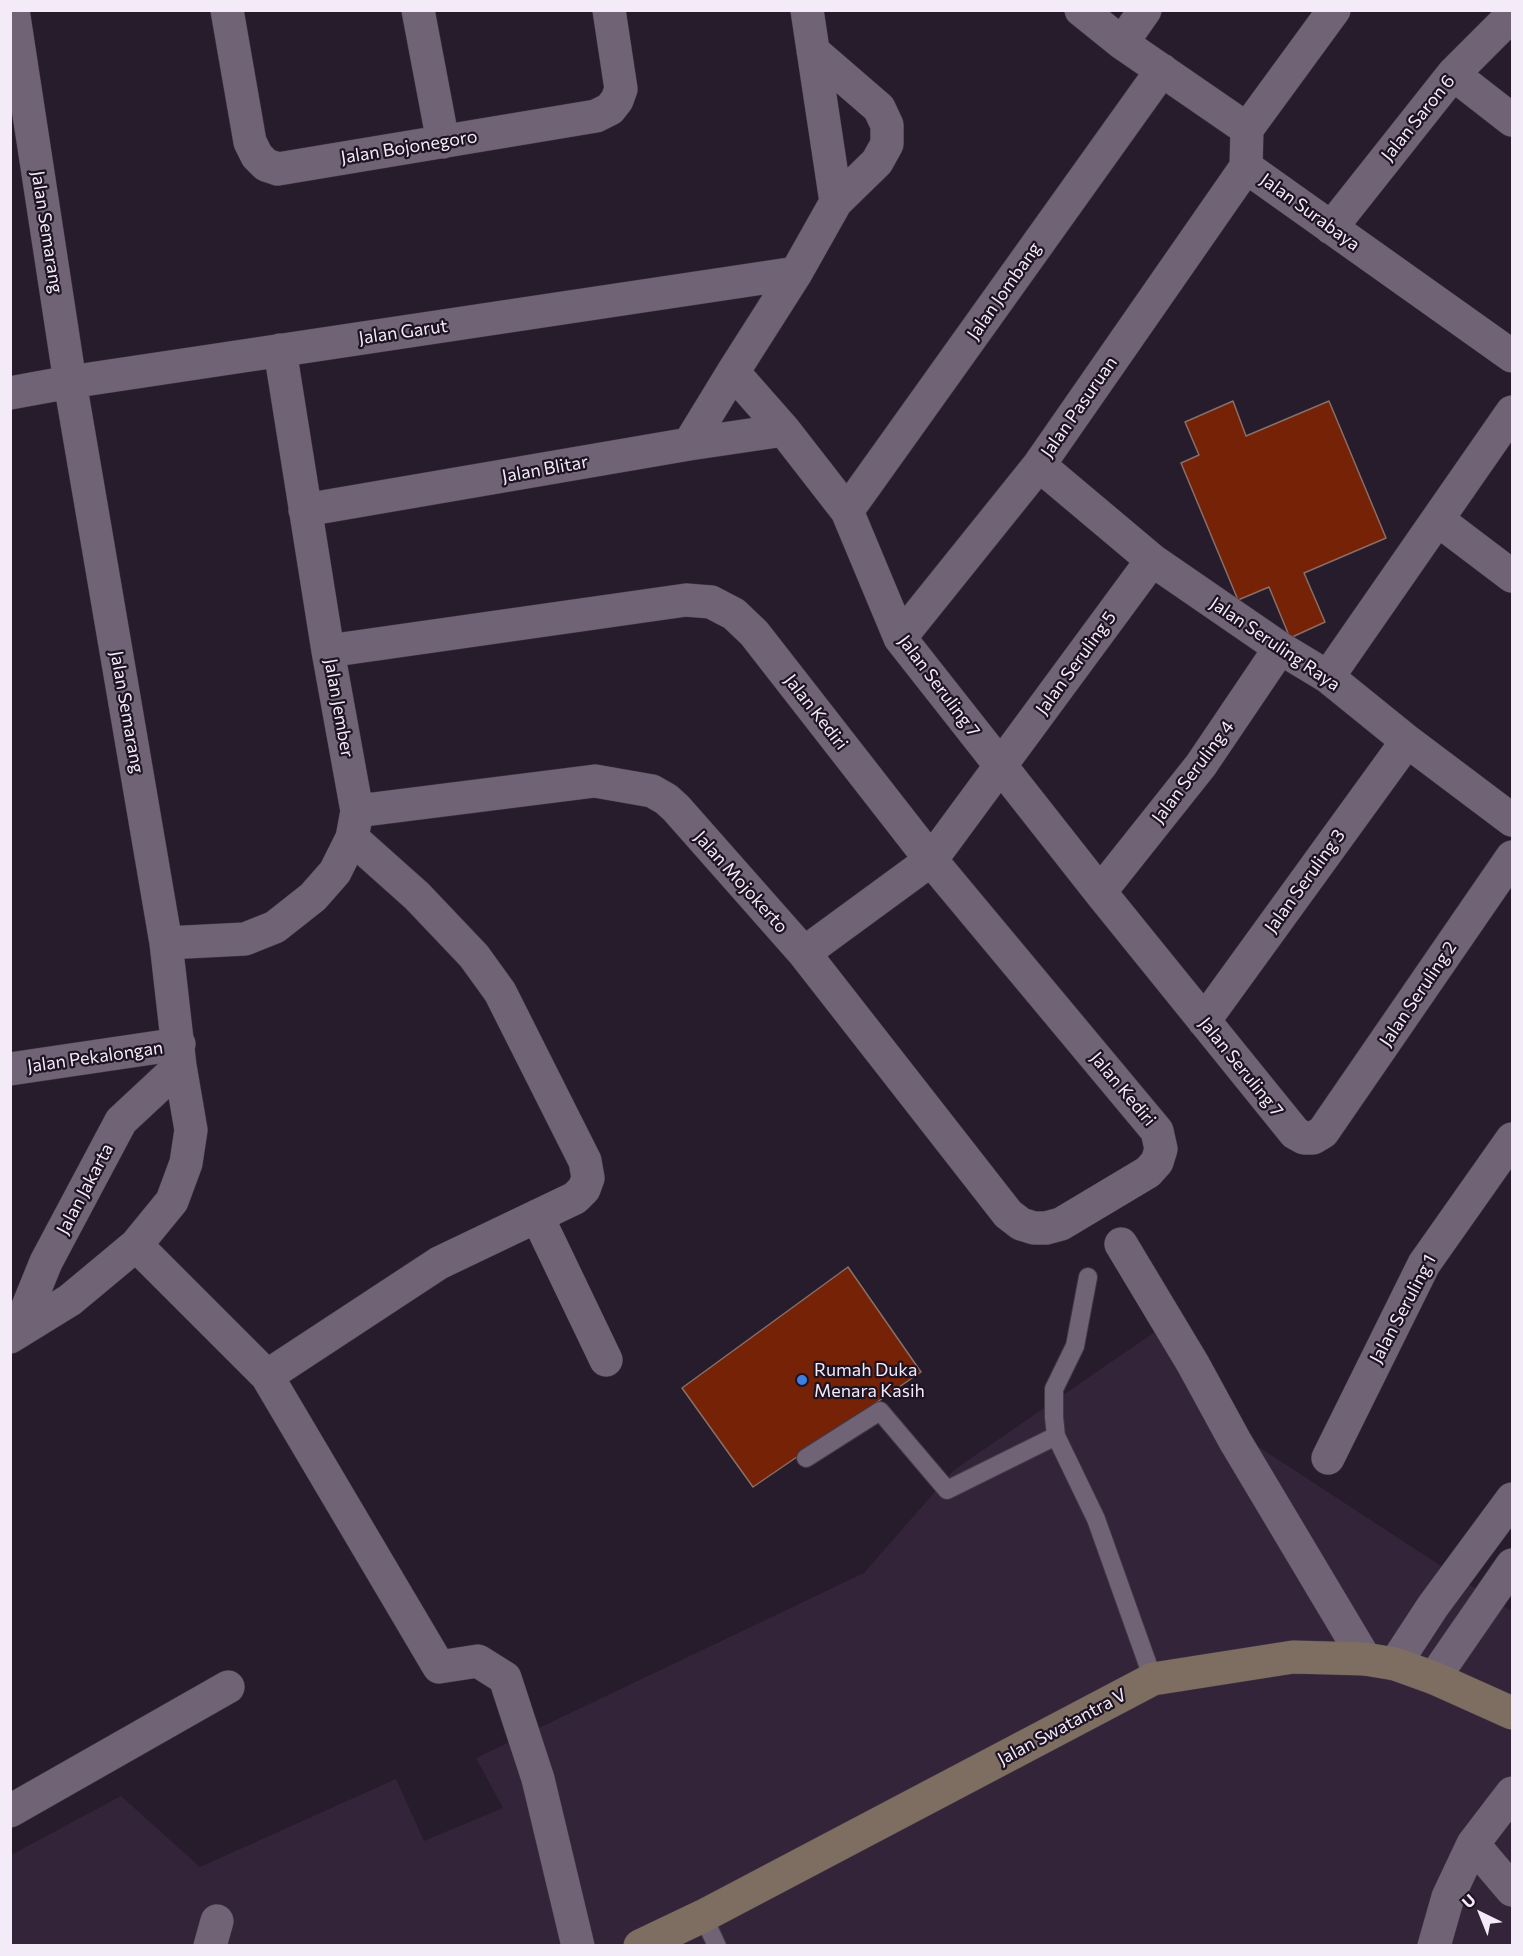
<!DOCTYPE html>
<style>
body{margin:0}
#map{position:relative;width:1523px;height:1956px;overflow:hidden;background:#271c2c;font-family:Commissioner,sans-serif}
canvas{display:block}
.frame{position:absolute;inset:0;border:12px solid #f3ebf7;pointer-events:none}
.north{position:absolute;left:1451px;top:1884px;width:60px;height:60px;-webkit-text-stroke:4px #1d1322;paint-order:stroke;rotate:317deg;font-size:16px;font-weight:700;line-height:24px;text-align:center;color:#f3ebf7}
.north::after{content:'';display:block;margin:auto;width:21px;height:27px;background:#f3ebf7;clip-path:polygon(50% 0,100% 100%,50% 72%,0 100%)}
</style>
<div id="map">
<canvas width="1523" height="1956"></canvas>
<div class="frame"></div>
<div class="north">U</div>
</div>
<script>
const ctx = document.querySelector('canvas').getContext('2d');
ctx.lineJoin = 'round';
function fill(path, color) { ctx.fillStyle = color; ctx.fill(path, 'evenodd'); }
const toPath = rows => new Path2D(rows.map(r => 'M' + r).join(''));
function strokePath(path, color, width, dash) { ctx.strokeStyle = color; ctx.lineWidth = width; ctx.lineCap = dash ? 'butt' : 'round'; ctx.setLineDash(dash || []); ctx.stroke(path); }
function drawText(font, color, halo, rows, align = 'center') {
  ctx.font = font + ' Commissioner,sans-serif'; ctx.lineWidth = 4.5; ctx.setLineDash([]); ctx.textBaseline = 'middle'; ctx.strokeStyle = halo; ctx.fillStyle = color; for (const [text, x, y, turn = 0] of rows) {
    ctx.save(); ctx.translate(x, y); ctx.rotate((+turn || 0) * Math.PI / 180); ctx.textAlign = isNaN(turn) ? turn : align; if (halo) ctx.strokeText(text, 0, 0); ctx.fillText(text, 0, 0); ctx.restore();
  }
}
fill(toPath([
 [1162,1327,1242,1436,1493,1600,1512,1611,1512,1945,11,1946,11,1855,121,1796,200,1867,396,1779,424,1841,503,1808,476,1758,864,1573,954,1470]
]), '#33243a');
const building = toPath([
 [1233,401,1246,436,1329,401,1386,538,1304,573,1325,622,1290,638,1269,587,1238,600,1181,463,1199,455,1185,422,1233,401],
 [848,1267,921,1372,753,1487,682,1388,848,1267]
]);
fill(building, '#752207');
strokePath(building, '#886f68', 1.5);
const service = toPath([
 [1088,1277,1075,1346,1054,1389,1054,1417,1056,1436,1096,1519,1153,1679],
 [806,1458,880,1411,947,1490,1056,1436],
 [703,1916,717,1946]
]);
const minor = toPath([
 [227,10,250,142,257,156,266,165,278,169,596,116,610,109,617,100,621,89,609,10],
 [418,10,443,142],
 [807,10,836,202],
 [1081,10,1122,43,1247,129,1246,167,1512,356],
 [1122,43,1145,10],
 [813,51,879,108,887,125,887,144,877,162,836,202,796,273,733,372,784,430,847,511,900,638,1100,892,1295,1133,1304,1138,1313,1138,1323,1132,1512,857],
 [1453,74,1512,120],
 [1247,129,1334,10],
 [1331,228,1453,74,1512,15],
 [10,393,70,382,796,273],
 [689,444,733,372],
 [1039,465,1152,560,1280,648,1328,677,1407,741,1512,820],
 [305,510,689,444,784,430],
 [847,511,1162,70],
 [1438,520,1512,576],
 [900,638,1039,465,1246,167],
 [328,651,686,600,711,602,734,614,754,633,931,860,1157,1131,1161,1149,1157,1162,1148,1172,1061,1224,1046,1228,1034,1228,1021,1224,1008,1214,804,953,676,808,666,799,652,791,595,781,357,811],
 [1328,677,1512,412],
 [1100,892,1201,765,1280,648],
 [166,943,245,939,275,927,313,897,335,872,352,838,357,811,328,651,280,350],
 [804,953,931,860,1152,560],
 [1204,1021,1407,741],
 [10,1069,179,1044],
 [537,1216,606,1360],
 [1121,1244,1193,1364,1235,1441,1365,1659],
 [136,1245,267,1376,439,1667,478,1661,505,1678,538,1779,578,1946],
 [18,1331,46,1262,121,1121,180,1066],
 [10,1337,70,1300,136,1245,172,1201,186,1163,191,1130,180,1066,166,943,70,382,13,10],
 [267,1376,439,1263,575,1198,584,1189,588,1178,585,1161,500,992,474,956,417,896,352,838],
 [1328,1458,1424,1264,1512,1139],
 [1395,1664,1433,1606,1512,1499],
 [1434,1678,1512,1565],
 [10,1811,228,1687],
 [1473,1844,1512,1890],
 [210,1946,217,1921],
 [1434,1946,1448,1897,1473,1844,1512,1793]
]);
const secondary = toPath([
 [640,1946,703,1916,1153,1679,1293,1657,1365,1659,1395,1664,1434,1678,1512,1713]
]);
strokePath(service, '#423846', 20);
strokePath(minor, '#423846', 34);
strokePath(secondary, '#423846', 34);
strokePath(service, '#706376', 18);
strokePath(minor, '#706376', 33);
strokePath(secondary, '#7e6e62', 33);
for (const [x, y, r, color] of [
 [802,1380,6,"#3f7fe0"]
]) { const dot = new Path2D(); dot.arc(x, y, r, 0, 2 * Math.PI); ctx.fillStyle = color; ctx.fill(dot); strokePath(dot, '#1d1322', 2); }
drawText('18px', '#f3ebf7', '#1d1322', [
 ["Jalan Saron 6",1418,118,-51],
 ["Jalan Bojonegoro",409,147,-9],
 ["Jalan Surabaya",1310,212,36],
 ["Jalan Semarang",47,232,81],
 ["Jalan Jombang",1004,291,-55],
 ["Jalan Garut",403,332,-8],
 ["Jalan Pasuruan",1079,407,-55],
 ["Jalan Blitar",545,469,-10],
 ["Jalan Seruling Raya",1275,644,34],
 ["Jalan Seruling 5",1076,663,-54],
 ["Jalan Seruling 7",939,686,53],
 ["Jalan Jember",339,708,80],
 ["Jalan Semarang",127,712,80],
 ["Jalan Kediri",816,712,52],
 ["Jalan Seruling 4",1193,772,-53],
 ["Jalan Seruling 3",1305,881,-54],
 ["Jalan Mojokerto",741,882,48],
 ["Jalan Seruling 2",1418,994,-56],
 ["Jalan Pekalongan",95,1057,-8],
 ["Jalan Seruling 7",1241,1067,51],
 ["Jalan Kediri",1123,1089,50],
 ["Jalan Jakarta",85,1189,-62],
 ["Jalan Seruling 1",1403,1309,-62],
 ["Jalan Swatantra V",1062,1727,-28]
]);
drawText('18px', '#f3ebf7', '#1d1322', [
 ["Rumah Duka",814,1370],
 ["Menara Kasih",814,1391]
], 'left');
</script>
